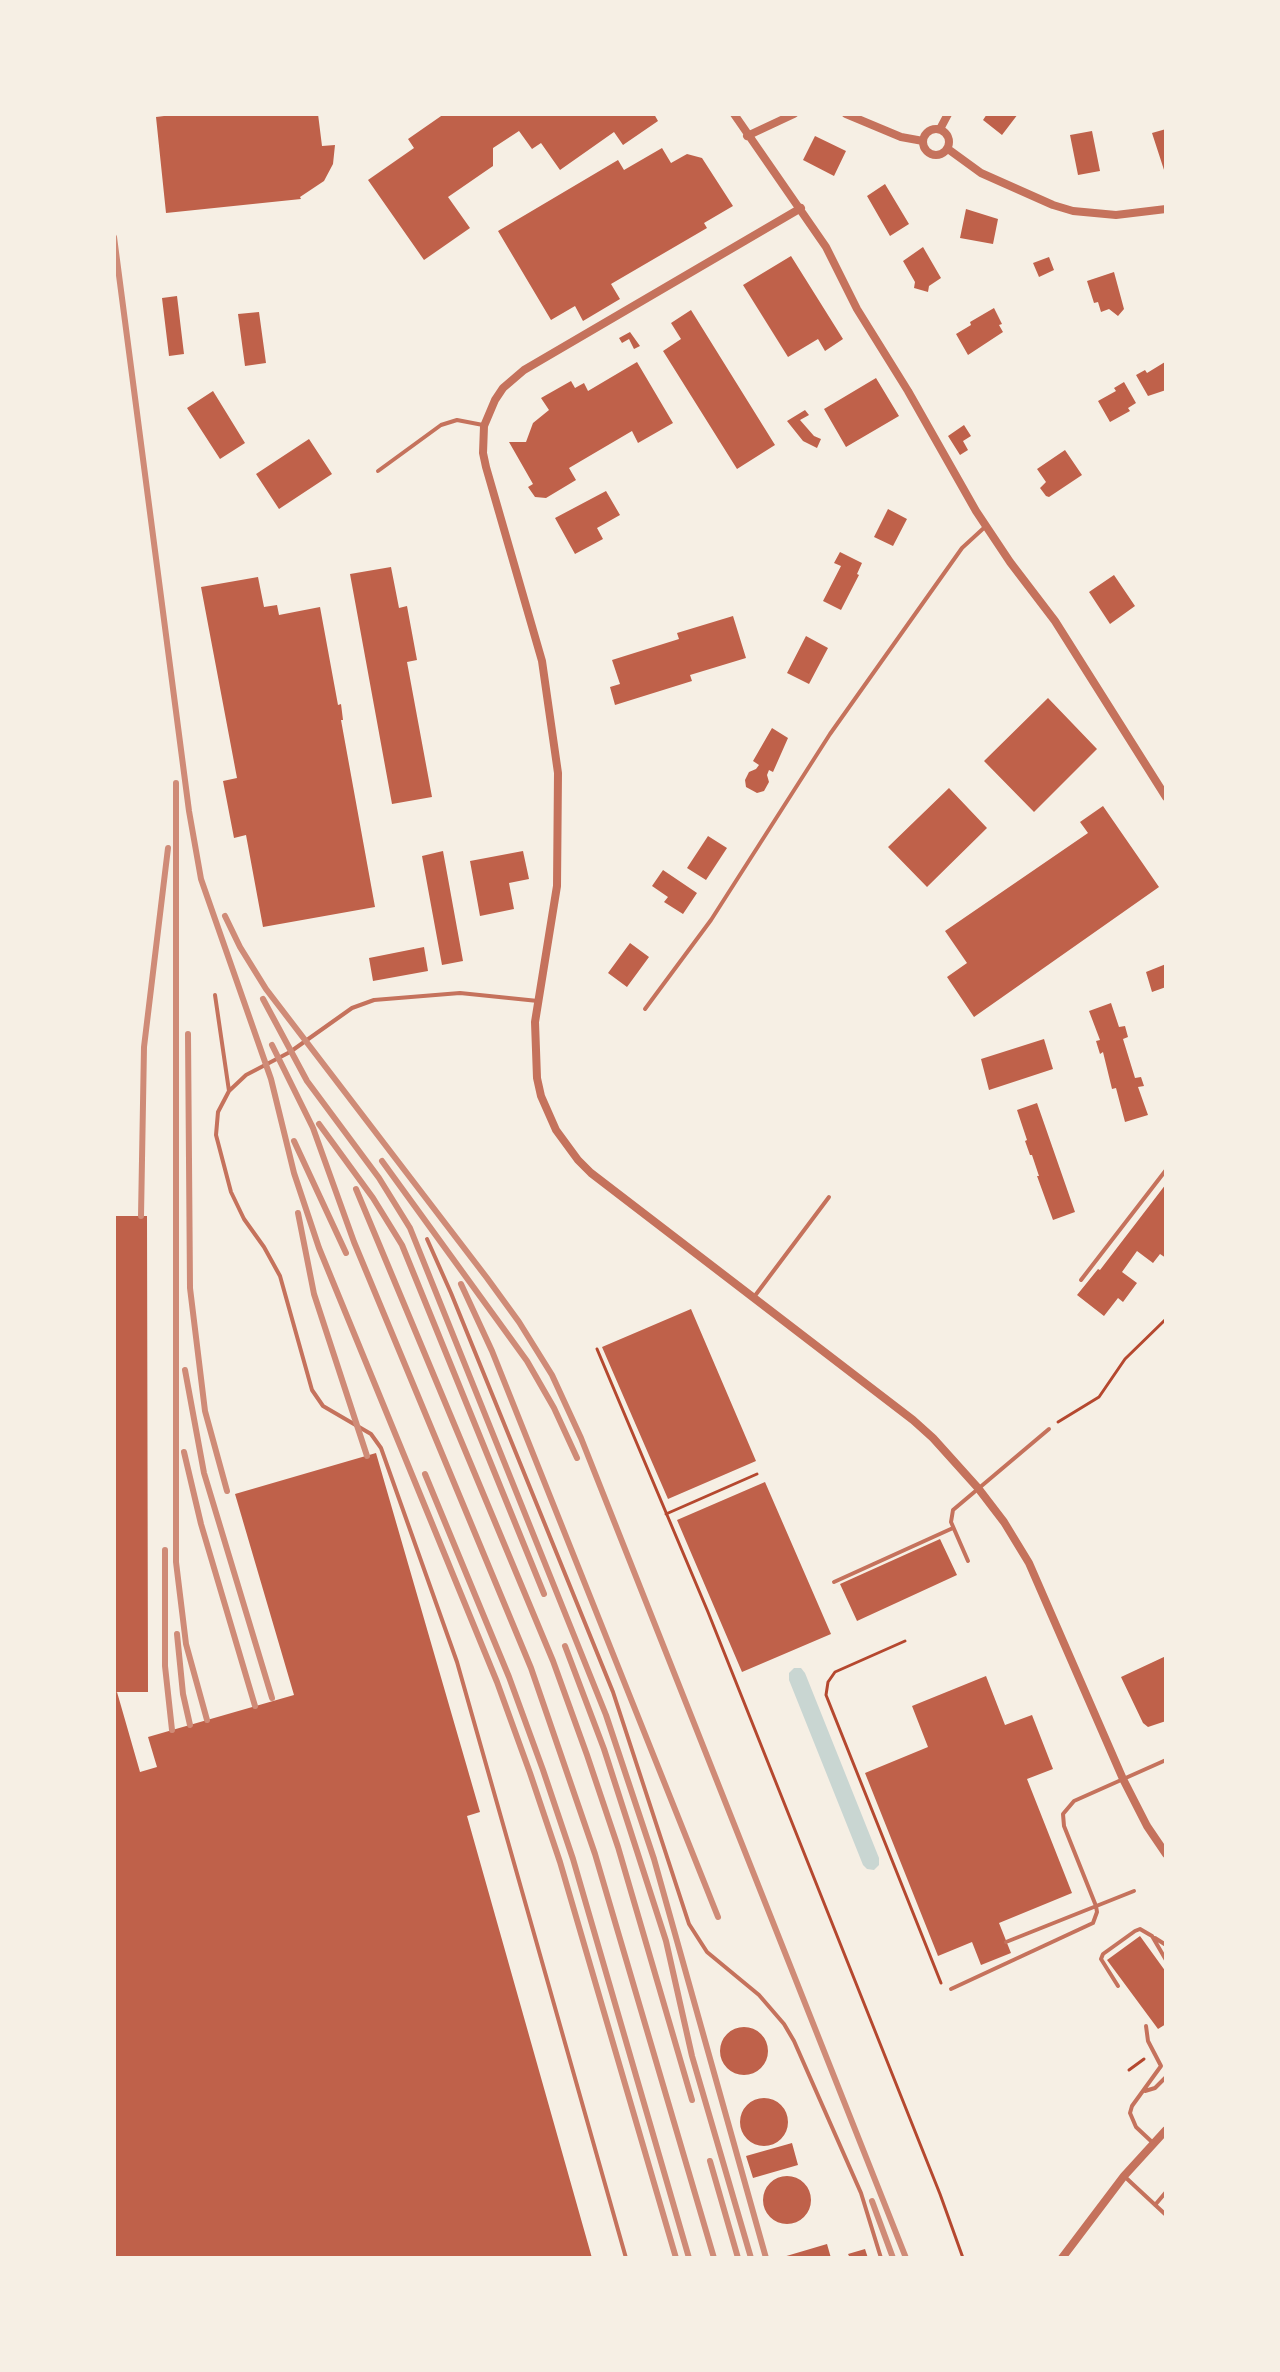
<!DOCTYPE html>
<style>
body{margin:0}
#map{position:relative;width:1280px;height:2372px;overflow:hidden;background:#f6efe4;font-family:Mulish,sans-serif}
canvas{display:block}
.frame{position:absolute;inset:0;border:116px solid #f6efe4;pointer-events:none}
</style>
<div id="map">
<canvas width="1280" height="2372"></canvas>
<div class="frame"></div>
</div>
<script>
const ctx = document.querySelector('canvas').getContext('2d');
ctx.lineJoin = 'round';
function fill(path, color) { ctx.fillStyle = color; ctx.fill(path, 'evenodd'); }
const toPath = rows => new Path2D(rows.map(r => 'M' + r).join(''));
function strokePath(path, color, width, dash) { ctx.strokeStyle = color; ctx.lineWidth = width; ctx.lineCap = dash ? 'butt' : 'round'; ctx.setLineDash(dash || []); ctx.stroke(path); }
fill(toPath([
 [794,1668,801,1668,805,1673,879,1858,879,1865,874,1870,867,1869,863,1865,789,1680,789,1673]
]), '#c9d6d2');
fill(toPath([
 [180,114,318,114,322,146,335,145,333,164,324,181,300,197,301,199,166,213,156,117],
 [444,114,654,114,658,121,623,145,614,132,560,170,541,143,532,149,519,131,493,148,493,166,448,197,470,228,424,260,368,180,414,148,408,139],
 [987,114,1018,114,1002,135,983,120],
 [1166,129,1166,173,1165,173,1152,133],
 [1092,131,1100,171,1078,175,1070,135],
 [815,136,846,151,834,176,803,160],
 [662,148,671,163,687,154,702,158,733,206,704,223,707,228,611,284,620,299,583,321,575,306,551,320,498,231,618,160,624,170],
 [885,184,909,224,890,236,867,196],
 [966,209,998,219,993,244,960,238],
 [923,247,941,278,929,286,928,292,914,288,915,282,903,261],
 [791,256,843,339,825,351,818,339,788,357,743,285],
 [1049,257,1054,270,1039,277,1033,263],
 [1114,272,1124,309,1118,316,1109,309,1101,312,1098,302,1094,303,1087,281],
 [177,296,184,354,169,356,162,298],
 [994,308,1002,324,999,325,1003,332,968,355,956,334,971,325,970,322],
 [691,310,775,445,737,469,663,351,681,339,671,323],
 [259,312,266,363,245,366,238,314],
 [630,332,640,346,634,349,629,339,622,343,619,338],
 [637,362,673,423,638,443,632,431,569,468,576,480,546,498,535,497,528,487,533,484,509,442,526,442,533,423,549,410,541,398,571,381,575,388,584,383,588,391],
 [1165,362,1166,390,1148,396,1136,375,1145,370,1147,373],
 [876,378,899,416,846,447,824,409],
 [1124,382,1136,403,1128,408,1130,411,1110,422,1098,401,1116,391,1114,388],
 [213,391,245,443,220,459,187,408],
 [805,410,809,415,800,420,814,436,821,439,817,448,803,441,787,421],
 [964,425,971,436,963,441,968,450,960,455,948,436],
 [309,439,332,474,279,509,256,474],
 [1065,450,1082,475,1049,497,1046,496,1040,488,1046,482,1037,469],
 [606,491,620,515,597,528,603,539,575,554,555,518],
 [888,509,907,519,893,546,874,537],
 [840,552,862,563,857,574,859,575,841,610,823,601,841,566,834,563],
 [391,567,399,608,407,606,417,660,407,662,432,797,392,804,350,574],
 [1114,575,1135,606,1110,624,1089,592],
 [258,577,264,607,277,605,279,615,320,607,338,705,341,704,343,720,341,720,375,907,263,927,246,835,234,838,223,781,237,778,201,587],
 [733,616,746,658,690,675,692,681,615,705,610,687,620,684,612,660,679,639,677,633],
 [806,636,828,648,809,684,787,673],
 [1048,698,1097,749,1034,812,984,761],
 [772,728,788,738,773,772,769,770,767,775,769,782,764,791,757,793,746,787,745,780,749,772,756,769,759,765,753,761],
 [949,788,987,828,927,887,888,847],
 [1103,806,1159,887,974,1017,947,977,967,963,945,931,1088,833,1080,822],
 [708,836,727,848,706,880,687,868],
 [443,851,463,961,442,965,422,856],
 [523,851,529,879,509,883,514,909,480,916,470,861],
 [663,870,697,893,683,914,664,902,668,897,652,886],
 [630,943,649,957,627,987,608,973],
 [424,947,428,971,373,981,369,958],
 [1166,964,1166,987,1152,992,1146,972],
 [1111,1003,1119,1027,1125,1026,1128,1037,1123,1039,1135,1078,1141,1077,1144,1086,1138,1087,1148,1115,1125,1122,1116,1088,1112,1089,1103,1052,1100,1054,1096,1041,1100,1040,1089,1011],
 [1044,1039,1053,1069,989,1090,981,1059],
 [1037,1103,1075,1212,1053,1220,1037,1176,1039,1176,1032,1155,1030,1155,1025,1141,1027,1140,1017,1110],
 [1166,1184,1166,1258,1160,1254,1153,1263,1137,1251,1122,1272,1137,1283,1123,1302,1118,1298,1104,1316,1077,1295,1098,1269,1100,1270],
 [114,1216,147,1216,148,1692,114,1692],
 [691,1309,756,1461,668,1499,602,1347],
 [376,1453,480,1812,467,1816,592,2258,114,2258,114,1693,117,1692,140,1772,157,1767,148,1737,294,1695,235,1494],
 [765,1482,831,1634,742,1672,677,1520],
 [940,1539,957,1575,857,1621,840,1584],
 [1166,1656,1166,1721,1148,1727,1143,1723,1121,1677],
 [986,1676,1005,1725,1032,1715,1053,1769,1027,1779,1072,1893,999,1923,1011,1953,981,1965,972,1942,938,1956,865,1773,928,1747,912,1706],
 [1140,1936,1166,1972,1166,2024,1158,2029,1107,1960],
 '720 2051a24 24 0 1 1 48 0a24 24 0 1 1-48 0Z',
 '740 2122a24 24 0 1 1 48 0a24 24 0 1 1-48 0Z',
 [792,2143,798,2165,753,2178,746,2156],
 '763 2200a24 24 0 1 1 48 0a24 24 0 1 1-48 0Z',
 [827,2244,831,2258,783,2258,783,2257],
 [865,2249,868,2258,850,2258,848,2254]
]), '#bf614a');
strokePath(toPath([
 [597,1349,708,1612,940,2194,963,2258],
 [1058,1422,1099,1397,1125,1359,1166,1319],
 [666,1514,757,1474],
 [905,1641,835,1672,828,1682,826,1695,941,1983],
 [1129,2070,1144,2059]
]), '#b5482f', 3);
strokePath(toPath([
 [378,471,441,425,457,420,483,425],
 [215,995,229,1091,218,1112,216,1135,231,1192,244,1219,264,1247,280,1276,312,1390,323,1406,371,1434,381,1448,457,1662,626,2258],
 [645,1009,711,920,830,734,962,548,986,526],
 [229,1091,246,1075,290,1052,352,1008,374,1000,460,993,538,1001],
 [427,1239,451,1293,613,1692,689,1924,707,1952,759,1995,784,2024,794,2041,861,2193,881,2258],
 [1081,1280,1166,1170],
 [754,1297,829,1197],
 [968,1561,951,1522,953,1510,1049,1429],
 [834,1582,953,1528],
 [1155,1938,1166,1945],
 [1006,1942,1134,1891],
 [1118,1986,1101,1959,1103,1954,1135,1931,1140,1929,1152,1936,1166,1960],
 [951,1989,1093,1923,1097,1912,1096,1906,1064,1826,1063,1814,1074,1801,1166,1760],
 [1146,2026,1148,2041,1161,2066,1132,2106,1130,2113,1136,2127,1152,2142],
 [1145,2091,1155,2088,1166,2077],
 [1124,2176,1166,2215],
 [1155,2205,1166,2192]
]), '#c5725c', 4);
strokePath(toPath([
 [734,114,826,247,857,309,908,391,976,511,1010,562,1055,621,1166,797],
 [846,114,901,137,923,141],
 [940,129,948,114],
 '923 142a13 13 0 1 1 26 0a13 13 0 1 1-26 0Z',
 [747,136,794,114],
 [948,149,981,173,1053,205,1073,211,1116,215,1166,209],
 [801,208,524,370,503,388,495,400,484,426,483,453,486,467,542,661,558,773,557,886,535,1022,537,1078,541,1096,556,1130,578,1160,591,1173,913,1420,933,1438,978,1488,1004,1522,1029,1563,1123,1779,1147,1826,1166,1854],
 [1062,2258,1124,2176,1166,2130]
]), '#c5725c', 8);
strokePath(toPath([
 [114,237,189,811,201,879,271,1079,294,1173,319,1248,497,1682,530,1773,560,1862,676,2258],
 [176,783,176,1562,186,1644,207,1720],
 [225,916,240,947,266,989,487,1278,519,1322,552,1375,581,1438,906,2258],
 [263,999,307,1081,379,1178,410,1228,606,1715,654,1859,766,2258],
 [188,1034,190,1288,205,1411,227,1491],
 [272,1045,313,1128,354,1242,531,1668,595,1854,714,2258],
 [319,1124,373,1198,402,1245,544,1594],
 [294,1141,346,1253],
 [382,1161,527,1361,554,1408,577,1458],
 [356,1189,553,1661,587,1755,618,1847,692,2100],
 [298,1213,314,1294,367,1456],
 [141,1216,144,1047,168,848],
 [461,1284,492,1351,718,1917],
 [185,1370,204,1473,272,1698],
 [184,1452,201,1524,255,1706],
 [425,1474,509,1677,543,1770,573,1859,689,2258],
 [165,1550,165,1666,172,1730],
 [177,1634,183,1694,190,1725],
 [565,1646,604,1749,666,1941,692,2056,751,2258],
 [710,2161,738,2258],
 [872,2201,893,2258]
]), '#cf8b77', 6);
</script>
